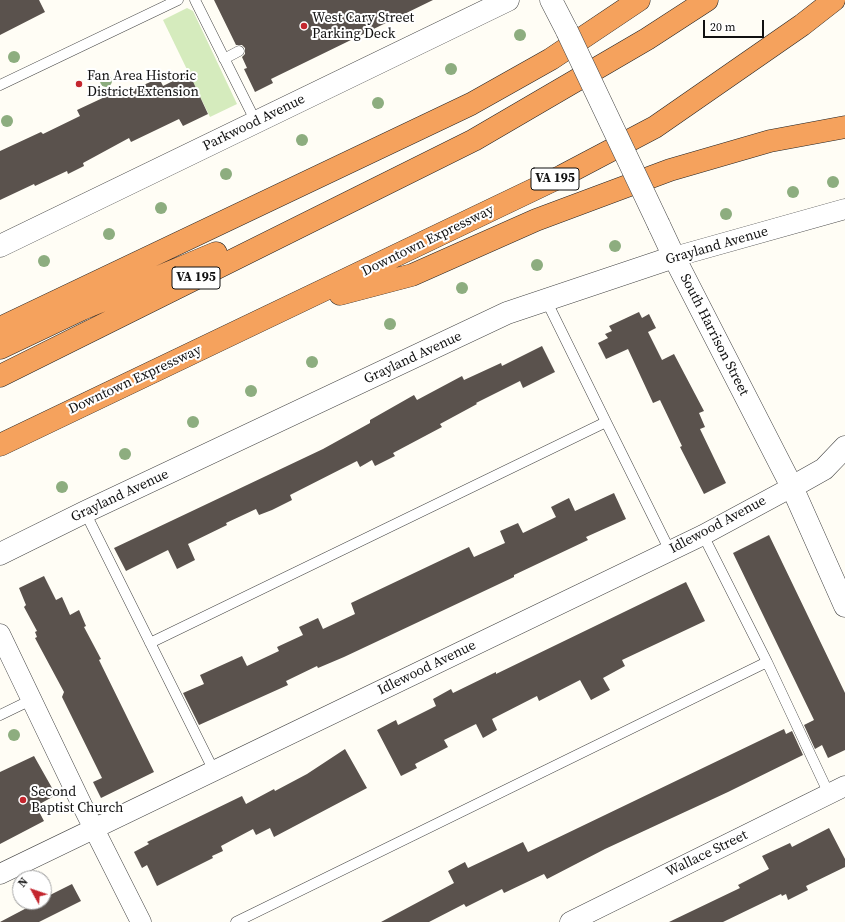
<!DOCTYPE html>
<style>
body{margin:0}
#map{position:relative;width:845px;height:922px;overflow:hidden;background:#fffdf5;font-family:"Source Serif 4",serif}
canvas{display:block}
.north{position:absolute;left:12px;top:870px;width:40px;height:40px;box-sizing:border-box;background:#fff;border:1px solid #a0a0a0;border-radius:50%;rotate:310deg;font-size:11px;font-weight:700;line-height:16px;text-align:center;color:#111}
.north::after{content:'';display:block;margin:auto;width:14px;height:18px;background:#c4262e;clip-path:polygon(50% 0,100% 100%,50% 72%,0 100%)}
.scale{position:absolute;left:703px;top:20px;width:61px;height:18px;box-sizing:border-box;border:2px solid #111;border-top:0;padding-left:5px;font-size:12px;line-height:14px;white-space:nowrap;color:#111;-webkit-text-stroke:3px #fff;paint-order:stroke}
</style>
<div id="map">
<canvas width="845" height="922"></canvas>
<div class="north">N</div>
<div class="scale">20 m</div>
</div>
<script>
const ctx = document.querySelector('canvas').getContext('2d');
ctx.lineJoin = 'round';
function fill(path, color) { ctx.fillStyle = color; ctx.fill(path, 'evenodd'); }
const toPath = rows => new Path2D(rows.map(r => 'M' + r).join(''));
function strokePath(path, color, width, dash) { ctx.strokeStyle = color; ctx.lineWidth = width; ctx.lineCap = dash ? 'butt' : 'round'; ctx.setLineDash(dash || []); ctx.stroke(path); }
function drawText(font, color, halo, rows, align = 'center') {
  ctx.font = font + ' "Source Serif 4",serif'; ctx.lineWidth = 4; ctx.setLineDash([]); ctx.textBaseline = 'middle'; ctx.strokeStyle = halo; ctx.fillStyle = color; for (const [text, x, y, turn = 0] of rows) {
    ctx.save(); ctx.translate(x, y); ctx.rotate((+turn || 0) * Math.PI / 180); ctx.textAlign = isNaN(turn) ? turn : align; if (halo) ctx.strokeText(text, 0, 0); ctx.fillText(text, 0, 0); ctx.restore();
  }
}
fill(toPath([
 [187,8,193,11,237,104,210,117,163,20]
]), '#d5ebbd');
fill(toPath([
 [0,0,39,0,45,12,0,35],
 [214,0,433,0,271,79,273,83,255,92,244,69,247,68,242,57,245,54,245,48,242,45,236,45],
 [189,73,208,114,183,126,179,119,131,142,129,138,83,163,84,166,68,174,67,171,35,186,34,184,0,200,0,151,41,132,43,134,80,116,77,110,124,88,126,93,159,78,163,86],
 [639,312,642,318,649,314,656,328,648,332,662,360,674,354,704,411,699,413,705,427,700,429,726,483,704,494,680,447,682,446,660,400,653,403,628,349,606,359,598,343,608,338,605,334,612,331,609,326],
 [542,346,555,372,523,388,520,381,476,403,477,404,440,424,442,427,393,453,395,456,375,466,372,460,360,467,357,461,290,495,292,500,272,510,259,515,256,509,226,523,227,525,188,544,195,560,177,569,168,550,126,571,114,548,323,449,370,423,370,420,414,395,417,400,462,376,464,380,501,363,502,366],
 [614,493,626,519,586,537,588,540,514,575,514,577,344,657,318,668,317,666,286,681,288,685,199,725,183,693,204,684,200,675,242,656,247,666,279,651,277,647,303,635,299,627,318,618,323,629,355,614,351,603,469,547,474,557,505,543,500,531,518,523,523,533,556,517,551,507,569,498,575,511],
 [769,535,845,693,845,750,828,758,822,745,815,749,804,725,814,720,733,553],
 [44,576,56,600,62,597,70,615,79,610,86,626,84,627,101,659,99,660,154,772,101,798,93,782,102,778,62,697,64,692,35,638,37,637,35,632,37,631,24,607,26,605,19,588],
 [686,582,705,621,622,660,625,666,603,678,610,690,591,700,580,680,539,701,537,696,492,719,497,730,483,738,476,724,444,740,448,747,415,764,417,768,401,776,377,730,396,720,398,725,436,706,433,699,451,689,453,693,496,672,496,674],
 [784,729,786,734,792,731,803,755,728,792,605,849,547,879,544,874,504,893,502,889,466,907,464,904,429,922,381,922,454,883,448,871,465,862,468,868,523,842,528,852],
 [345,749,367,788,274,837,270,828,256,835,253,829,221,846,223,851,212,856,213,858,157,886,147,865,142,868,134,852,149,844,147,842,242,796,246,804,274,789,275,791,307,774],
 [34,756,56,795,36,806,44,821,0,844,0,772],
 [829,828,845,859,845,867,806,886,808,890,788,900,786,894,782,896,781,894,723,922,669,922,740,888,738,885,769,869,762,856,790,843,792,847],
 [72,884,81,901,39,922,0,922,38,902,44,902,44,898]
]), '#5a524d');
const service = toPath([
 [195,0,256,122],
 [224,59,239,51],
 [0,85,178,0],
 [606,422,670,551],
 [85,512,214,771],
 [150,643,606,422,546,300],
 [767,662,829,794],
 [0,715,31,700],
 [236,922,767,662,703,535]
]);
const minor = toPath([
 [674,257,845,209],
 [0,634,82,805,141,922],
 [0,874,703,535,792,487],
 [570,922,845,786]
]);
const tertiary = toPath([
 [551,0,567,31],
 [659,225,674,257,792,487,845,606],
 [0,246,508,0],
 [792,487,824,469,845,447],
 [0,554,85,512,507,313,674,257]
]);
const motorway = toPath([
 [340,294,412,275,536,220,670,170,770,141,845,127],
 [0,328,471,104,551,59,639,0],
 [0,348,82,309,216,253],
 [0,376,474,140,647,39,707,0],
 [0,445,562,176,655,127,802,25,834,0]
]);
strokePath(service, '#444', 11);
strokePath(minor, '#444', 21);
strokePath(tertiary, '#444', 23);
strokePath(motorway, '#222', 23);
strokePath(service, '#fff', 10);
strokePath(minor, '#fff', 20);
strokePath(tertiary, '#fff', 22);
strokePath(motorway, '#f5a25d', 22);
const tertiaryBridge = toPath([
 [567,31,659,225]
]);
strokePath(tertiaryBridge, '#444', 23, []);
strokePath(tertiaryBridge, '#fff', 22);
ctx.fillStyle = '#8dad7f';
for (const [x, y] of [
 [520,35],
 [14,57],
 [451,69],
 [106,81],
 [378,103],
 [7,121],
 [302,140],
 [226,174],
 [833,182],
 [793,192],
 [161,208],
 [726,214],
 [109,234],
 [615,246],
 [44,261],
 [537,265],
 [462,288],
 [390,324],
 [312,362],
 [251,391],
 [193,422],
 [125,454],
 [62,487],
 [14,735]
]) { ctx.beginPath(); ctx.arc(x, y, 6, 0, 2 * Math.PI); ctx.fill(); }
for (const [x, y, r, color] of [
 [304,26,4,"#c4262e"],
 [79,84,4,"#c4262e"],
 [23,800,4,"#c4262e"]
]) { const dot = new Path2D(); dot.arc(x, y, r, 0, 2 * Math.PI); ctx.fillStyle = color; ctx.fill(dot); strokePath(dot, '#fff', 1.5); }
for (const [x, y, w] of [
 [555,179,48],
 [196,278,48]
]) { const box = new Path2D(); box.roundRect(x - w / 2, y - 11, w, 22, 3); ctx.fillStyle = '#fff'; ctx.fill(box); strokePath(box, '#111', 1); }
drawText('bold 13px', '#111', null, [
 ["VA 195",555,179],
 ["VA 195",196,278]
]);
drawText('14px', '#111', '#fff', [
 ["West Cary Street",312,18],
 ["Parking Deck",312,34],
 ["Fan Area Historic",87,76],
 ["District Extension",87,92],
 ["Second",31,792],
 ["Baptist Church",31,808]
], 'left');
drawText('14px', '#111', '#fff', [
 ["Parkwood Avenue",254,123,-26],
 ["Downtown Expressway",428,241,-26],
 ["Grayland Avenue",717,246,-16],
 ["South Harrison Street",714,335,63],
 ["Grayland Avenue",413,358,-25],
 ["Downtown Expressway",135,380,-25],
 ["Grayland Avenue",120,496,-25],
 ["Idlewood Avenue",718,525,-28],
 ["Idlewood Avenue",427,668,-26],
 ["Wallace Street",707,854,-26]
]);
</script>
